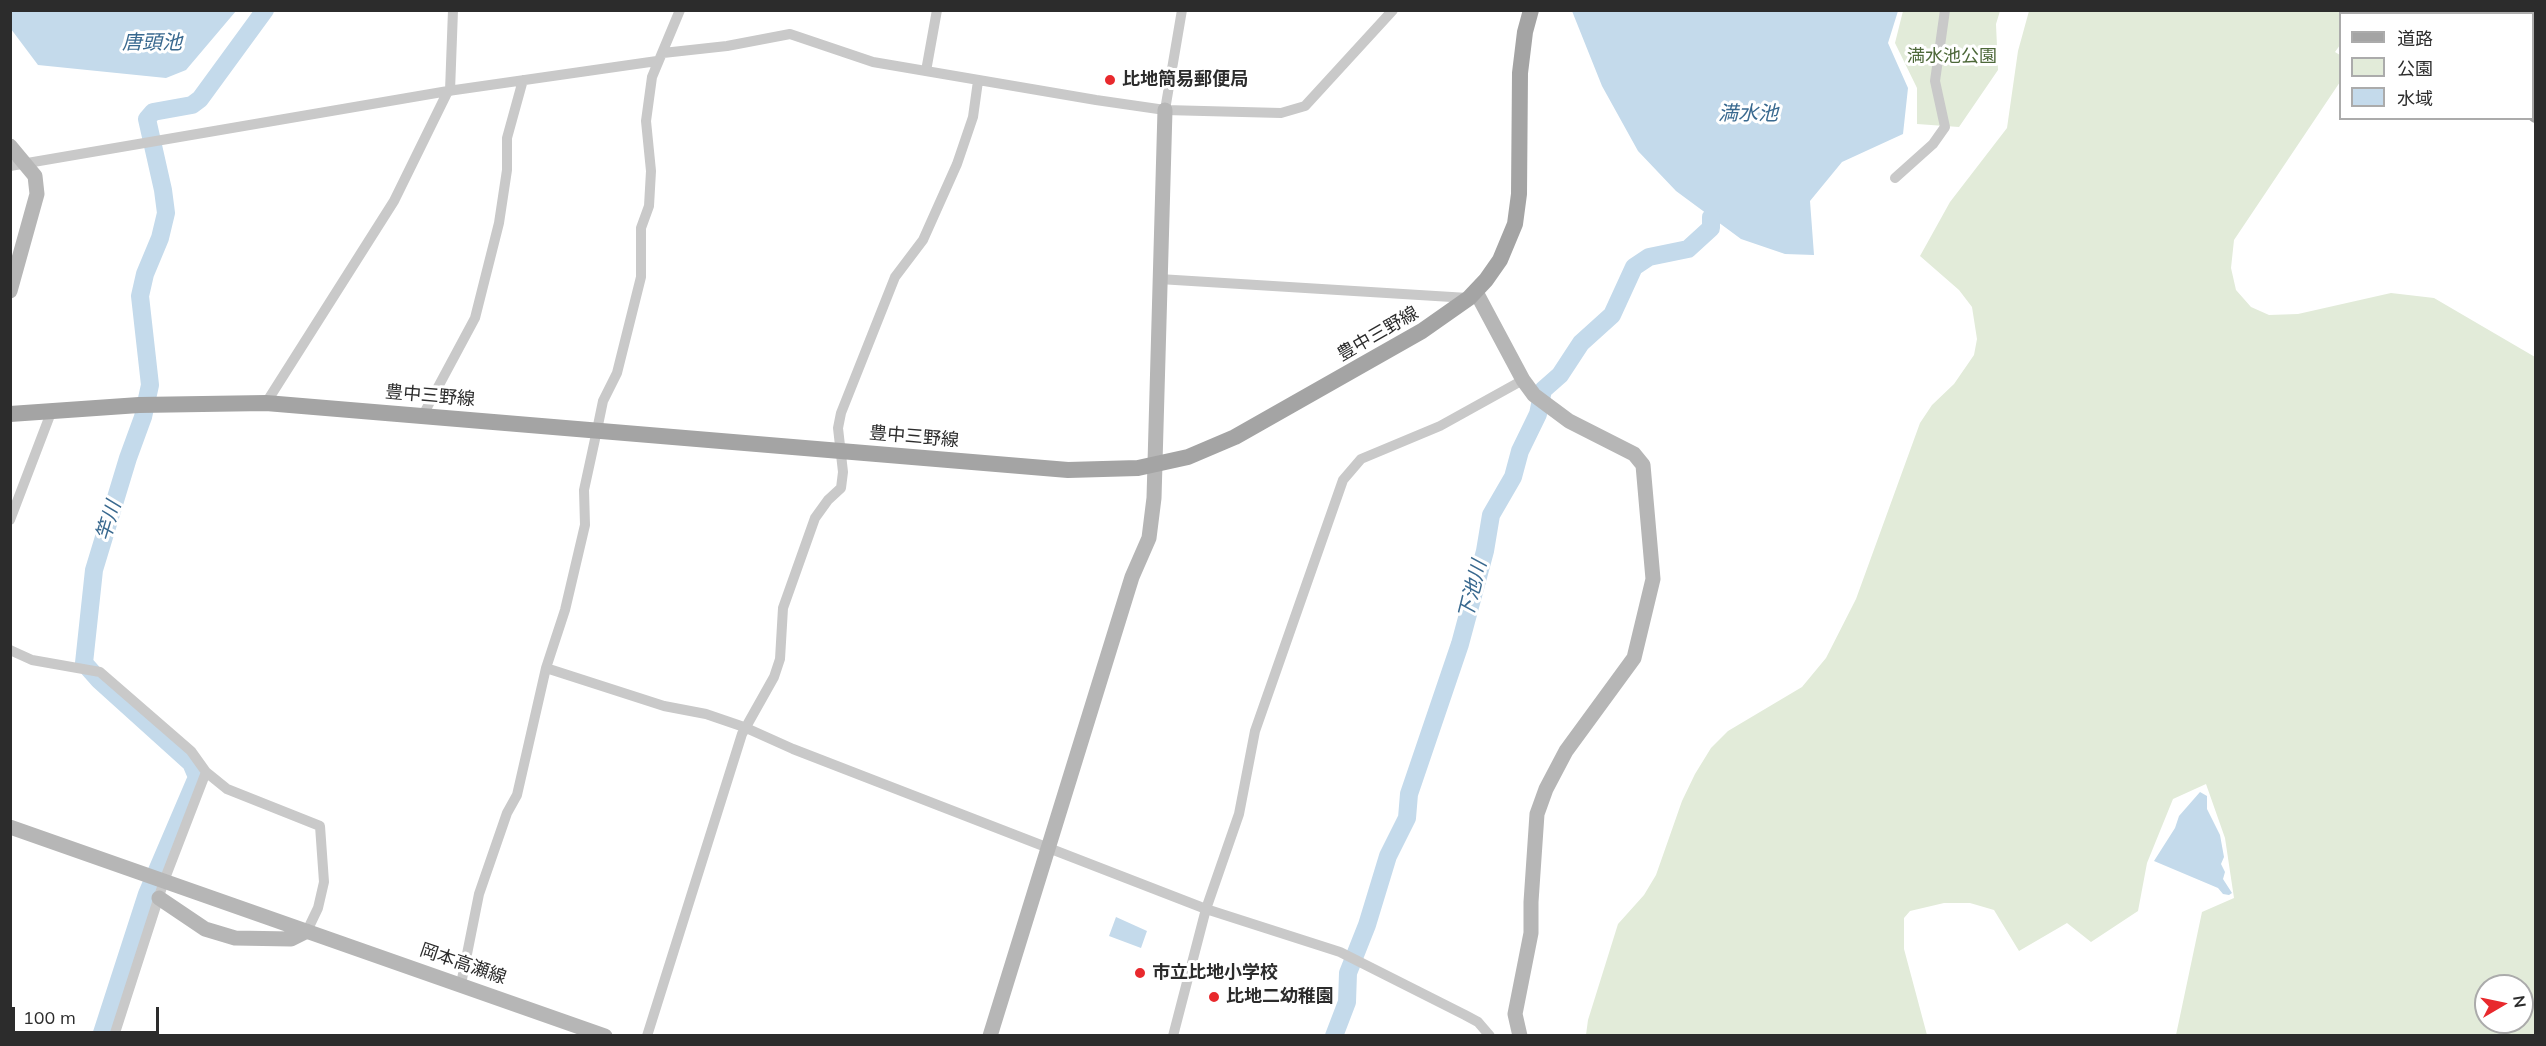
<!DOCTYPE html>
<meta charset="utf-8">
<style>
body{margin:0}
#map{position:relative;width:2546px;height:1046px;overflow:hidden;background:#fff;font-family:Mulish,"Noto Sans JP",sans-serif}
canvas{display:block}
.frame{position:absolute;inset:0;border:12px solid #2c2c2c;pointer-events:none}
.legend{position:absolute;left:2339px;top:12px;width:195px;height:108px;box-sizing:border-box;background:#fff;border:2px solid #ababab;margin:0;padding:8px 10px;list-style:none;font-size:18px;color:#2c2c2c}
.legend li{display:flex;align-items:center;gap:12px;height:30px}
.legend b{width:30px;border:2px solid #ababab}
.north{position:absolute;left:2474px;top:974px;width:60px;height:60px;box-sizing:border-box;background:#fff;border:2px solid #ababab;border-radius:50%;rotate:81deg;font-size:16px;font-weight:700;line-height:24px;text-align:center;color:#2c2c2c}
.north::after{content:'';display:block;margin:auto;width:21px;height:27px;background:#e8292d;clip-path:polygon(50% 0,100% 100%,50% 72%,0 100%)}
.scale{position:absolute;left:12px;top:1007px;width:147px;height:27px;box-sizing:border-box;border:3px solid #2c2c2c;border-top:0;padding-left:8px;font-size:18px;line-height:21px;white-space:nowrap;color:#2c2c2c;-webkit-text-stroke:4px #fff;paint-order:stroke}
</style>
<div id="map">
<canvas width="2546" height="1046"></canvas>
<div class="frame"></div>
<ul class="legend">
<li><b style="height:8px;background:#a4a4a4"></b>道路</li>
<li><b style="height:16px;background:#e2ebd9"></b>公園</li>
<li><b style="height:16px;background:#c4daeb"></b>水域</li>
</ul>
<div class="north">N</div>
<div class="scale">100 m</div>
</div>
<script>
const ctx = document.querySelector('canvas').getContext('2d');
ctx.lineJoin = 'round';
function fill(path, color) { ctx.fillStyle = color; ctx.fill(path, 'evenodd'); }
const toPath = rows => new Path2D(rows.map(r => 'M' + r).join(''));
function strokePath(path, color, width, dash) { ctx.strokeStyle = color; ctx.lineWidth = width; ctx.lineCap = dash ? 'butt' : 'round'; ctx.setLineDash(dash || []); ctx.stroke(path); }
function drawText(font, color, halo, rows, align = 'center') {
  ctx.font = font + ' Mulish,"Noto Sans JP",sans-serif'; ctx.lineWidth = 6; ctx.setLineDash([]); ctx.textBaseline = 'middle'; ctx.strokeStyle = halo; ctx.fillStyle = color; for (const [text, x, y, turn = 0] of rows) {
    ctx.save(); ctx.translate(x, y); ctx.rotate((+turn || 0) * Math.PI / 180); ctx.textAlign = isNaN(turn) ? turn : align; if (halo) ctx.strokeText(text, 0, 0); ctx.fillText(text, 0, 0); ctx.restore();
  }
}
fill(toPath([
 [2378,10,2381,13,2340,14,2340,45,2335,52,2340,55,2340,82,2234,240,2231,268,2236,290,2251,307,2269,315,2298,314,2391,293,2434,298,2535,357,2535,1035,2176,1035,2202,912,2234,898,2225,838,2206,784,2173,799,2147,863,2138,911,2091,942,2067,923,2019,951,1994,910,1970,903,1944,903,1910,911,1904,918,1904,949,1927,1035,1586,1035,1588,1020,1618,924,1644,895,1656,875,1682,801,1695,774,1711,748,1728,731,1802,687,1826,658,1856,599,1920,423,1932,405,1954,384,1974,355,1977,339,1972,307,1959,290,1920,256,1950,202,2007,128,2018,51,2029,11],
 [2486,986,2522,986,2522,1022,2486,1022],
 [1903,11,2000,11,1996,24,1998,70,1959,127,1917,124,1917,88,1895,43]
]), '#e2ebd9');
fill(toPath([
 [10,11,11,10,236,11,186,70,166,78,38,65,11,29],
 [1572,11,1898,11,1888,43,1908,88,1903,134,1842,162,1810,201,1814,255,1785,254,1741,239,1676,191,1638,151,1602,86],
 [2200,792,2207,796,2207,809,2220,835,2224,857,2221,864,2225,872,2223,879,2232,893,2229,895,2223,894,2218,888,2154,861,2175,828,2179,816],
 [1116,917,1147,931,1141,948,1109,936]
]), '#c4daeb');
strokePath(toPath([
 [101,1036,147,894,197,777,191,763,99,680,84,663,94,570,128,458,143,417,150,385,140,296,145,274,160,238,166,213,163,190,147,119,153,112,192,105,200,99,265,10],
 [1334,1036,1347,1002,1348,973,1367,925,1388,856,1407,818,1409,794,1460,644,1485,551,1491,515,1513,477,1520,451,1538,414,1543,390,1560,375,1581,343,1612,315,1634,267,1649,257,1688,249,1711,228,1711,217]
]), '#c4daeb', 18);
strokePath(toPath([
 [2482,10,2483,14],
 [663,53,727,46,790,34,873,62,1096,100,1165,110,1281,113,1305,106,1393,10],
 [926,71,937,10],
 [450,91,453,10],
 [1165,110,1182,10],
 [10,166,448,91,657,61],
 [1895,178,1933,144,1945,127,1935,81,1945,10],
 [1159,279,1468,298],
 [266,403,394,201,448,91],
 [423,415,475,318,499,223,507,170,507,138,523,80],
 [10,520,52,410],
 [10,650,32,660,100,672,191,751,206,772,227,789,320,826,324,882,318,908,307,931],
 [546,668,664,706,706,714,744,727,793,749,1206,909,1239,814,1255,731,1343,480,1361,459,1440,426,1523,380],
 [461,984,479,894,507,813,517,795,546,668,565,610,585,525,584,490,597,430,603,401,617,373,641,277,641,228,649,206,651,171,646,121,652,77,680,10],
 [114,1036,164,881,206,772],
 [647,1036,742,734,774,677,780,659,783,608,815,518,828,500,841,488,843,472,838,428,841,413,895,277,923,240,957,164,973,117,978,81],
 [1173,1036,1206,909,1340,952,1465,1015,1478,1022,1490,1036]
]), '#c9c9c9', 10);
strokePath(toPath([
 [10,146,35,176,37,194,10,291],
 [1476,292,1523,380,1534,395,1569,421,1634,454,1643,465,1653,579,1634,658,1566,751,1546,789,1537,814,1531,902,1531,933,1515,1014,1520,1036],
 [10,827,605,1036],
 [159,898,205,929,235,938,291,939,307,931],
 [990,1036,1132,577,1149,538,1154,498,1165,110]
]), '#b6b6b6', 15);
strokePath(toPath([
 [2404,10,2408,14],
 [2532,111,2536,115],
 [10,414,139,405,266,403,1068,470,1138,468,1188,457,1235,437,1422,331,1469,298,1486,280,1500,260,1515,224,1519,194,1520,73,1525,32,1531,10]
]), '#a4a4a4', 16);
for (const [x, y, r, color] of [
 [1110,80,6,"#e8292d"],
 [1140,973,6,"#e8292d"],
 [1214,997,6,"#e8292d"]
]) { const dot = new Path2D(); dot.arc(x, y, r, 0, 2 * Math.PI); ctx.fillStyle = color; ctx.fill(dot); strokePath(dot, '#fff', 2); }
drawText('18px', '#4d6839', '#fff', [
 ["満水池公園",1952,57]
]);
drawText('bold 18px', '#2c2c2c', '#fff', [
 ["比地簡易郵便局",1122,80],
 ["市立比地小学校",1152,973],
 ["比地二幼稚園",1226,997]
], 'left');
drawText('18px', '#2c2c2c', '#fff', [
 ["豊中三野線",1378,334,-30],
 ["豊中三野線",430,396,5],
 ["豊中三野線",914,437,5],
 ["岡本高瀬線",463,964,19]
]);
drawText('italic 20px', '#39698f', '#fff', [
 ["唐頭池",152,43],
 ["満水池",1748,114],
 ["竿川",109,521,-73],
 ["下池川",1473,590,-76]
]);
</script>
